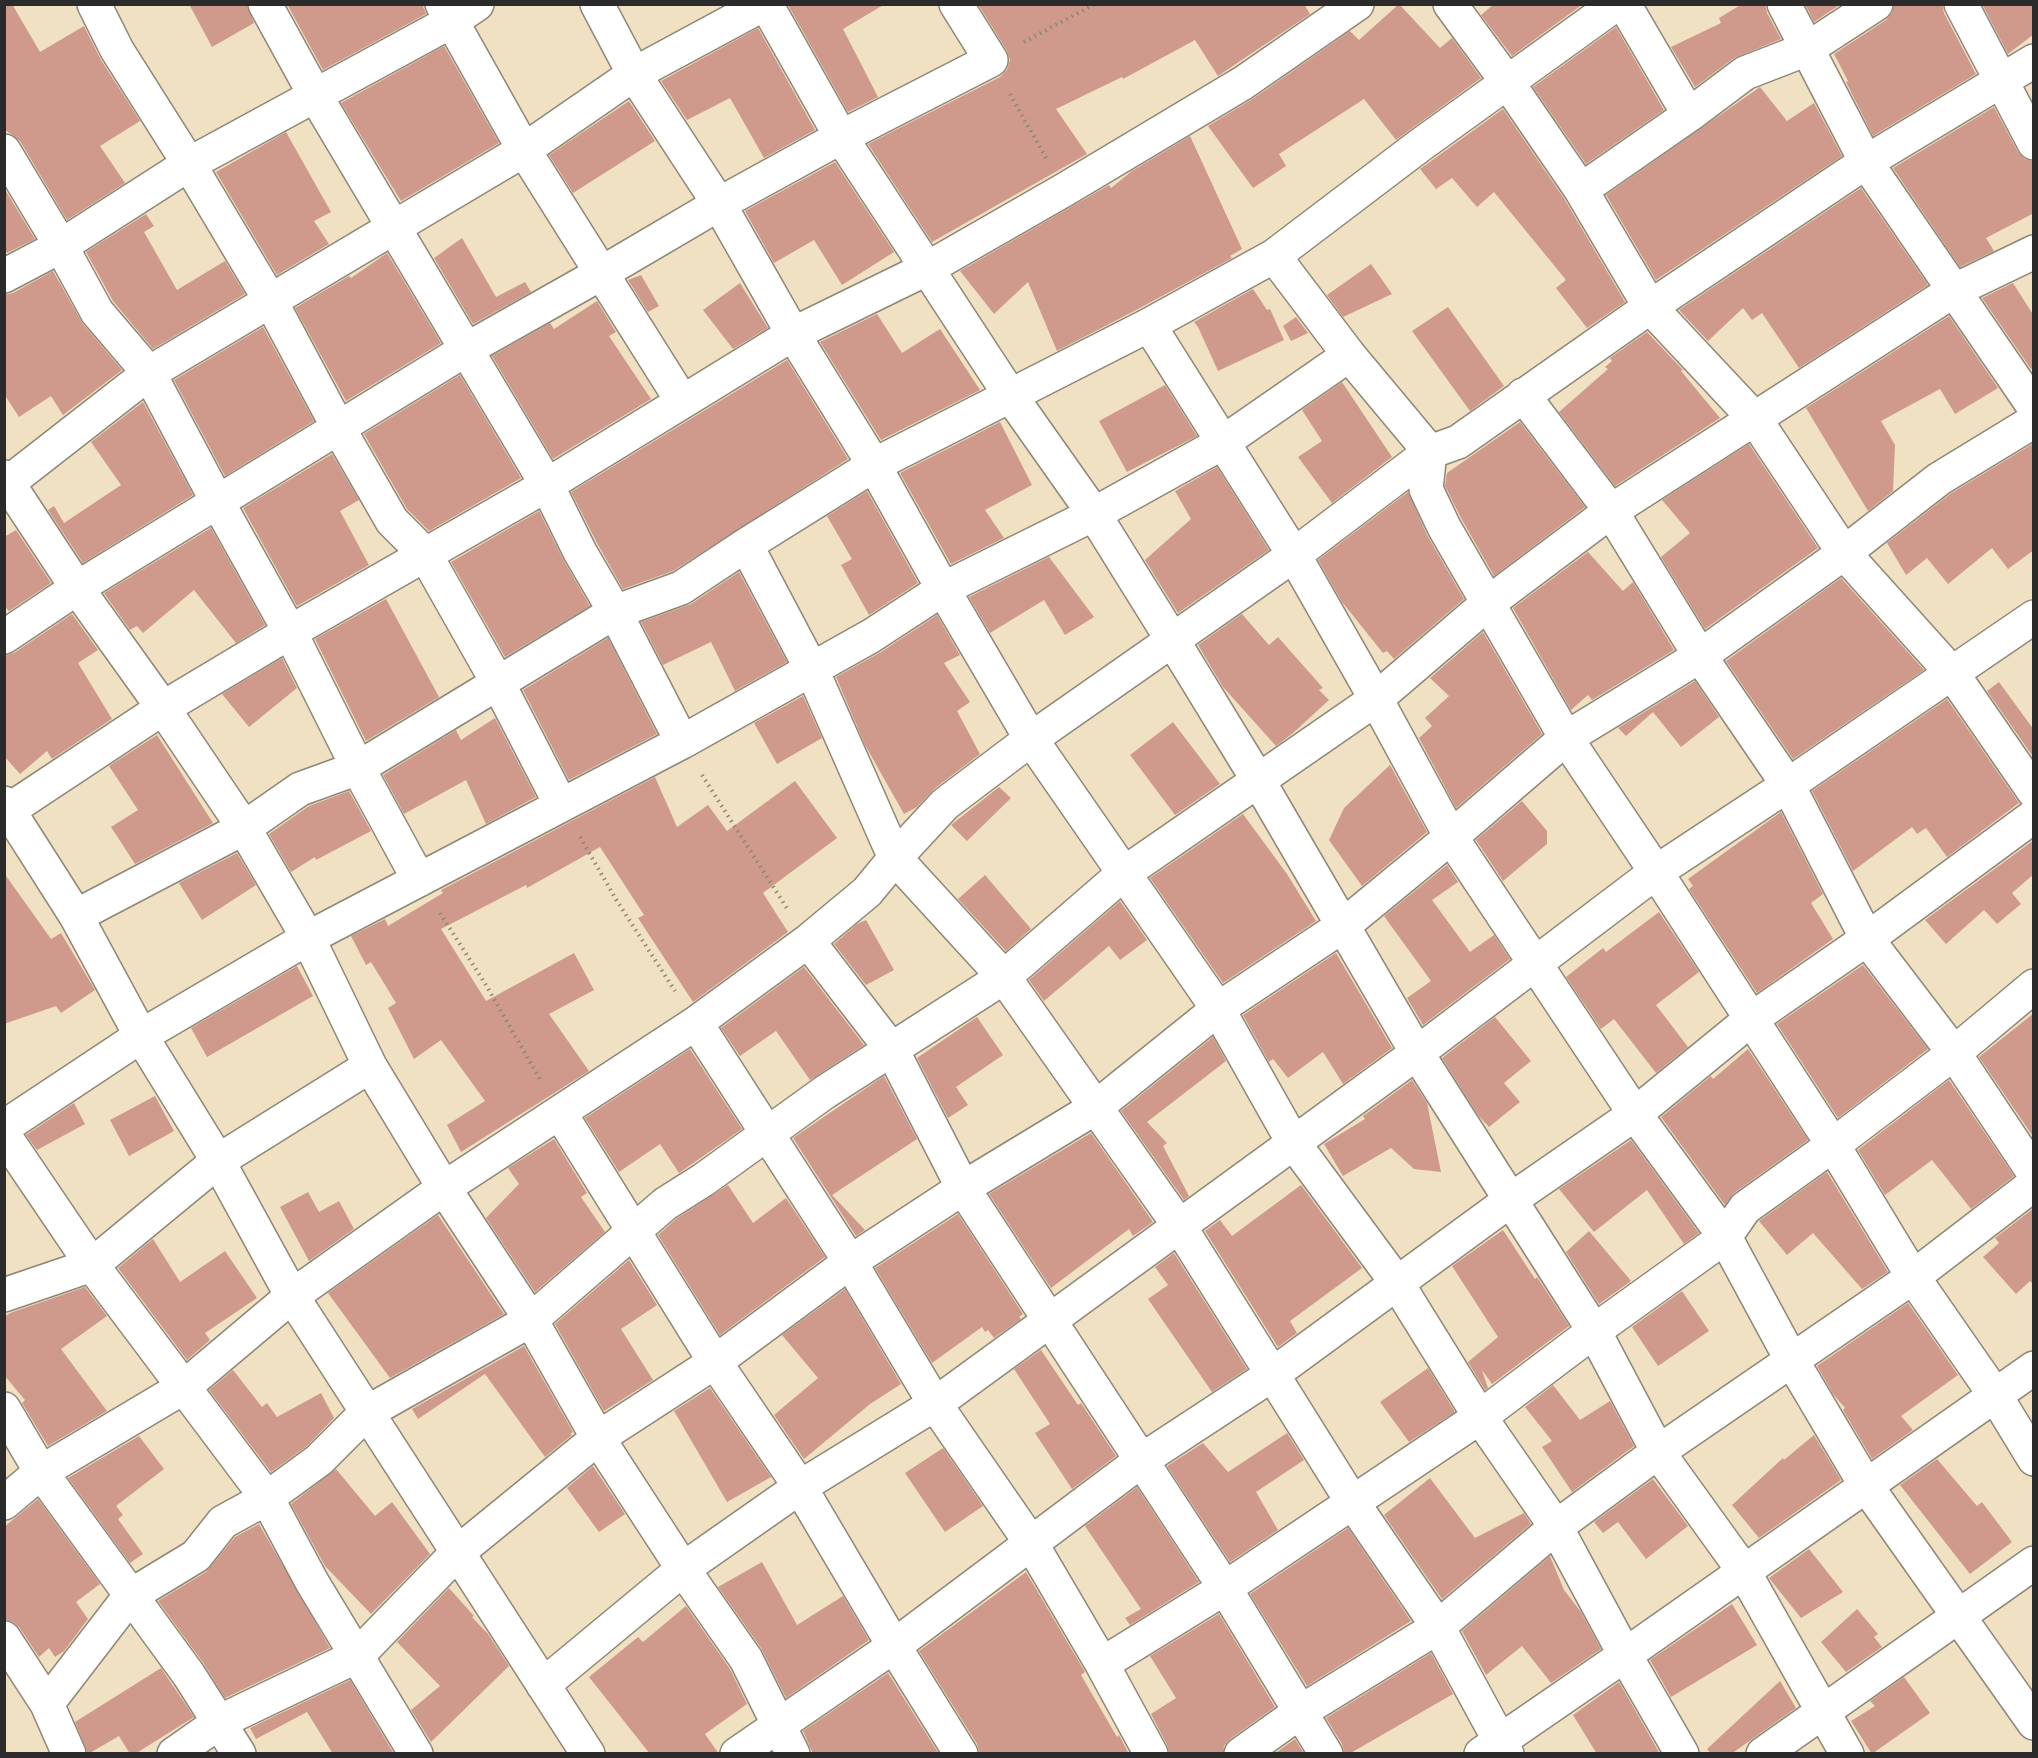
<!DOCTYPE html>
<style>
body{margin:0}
#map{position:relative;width:2038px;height:1758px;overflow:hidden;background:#f0e1c3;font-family:"Comic Neue",sans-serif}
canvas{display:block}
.frame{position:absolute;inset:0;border:6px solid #2b2b2b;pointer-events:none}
</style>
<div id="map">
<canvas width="2038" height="1758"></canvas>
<div class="frame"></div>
</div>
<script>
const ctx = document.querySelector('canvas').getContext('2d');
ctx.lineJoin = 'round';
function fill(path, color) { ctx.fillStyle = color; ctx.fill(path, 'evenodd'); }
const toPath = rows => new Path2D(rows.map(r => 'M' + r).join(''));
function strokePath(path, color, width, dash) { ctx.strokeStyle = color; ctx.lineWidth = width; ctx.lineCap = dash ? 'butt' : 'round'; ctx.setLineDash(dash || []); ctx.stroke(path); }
fill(toPath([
 [4,4,12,4,40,52,84,26,101,60,140,121,100,146,125,183,67,220,20,141,4,129],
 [189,4,246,4,254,23,212,47],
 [287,4,422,4,426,14,323,70],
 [885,4,843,29,878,97,848,112,788,5],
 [978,4,1304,4,1310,14,1218,76,1195,40,1123,79,1122,77,1056,109,1087,154,932,242,868,144,1000,77,1007,70,1010,60,1007,51],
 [1399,4,1440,48,1452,38,1481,78,1396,140,1364,99,1279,154,1286,166,1253,188,1208,126,1254,98,1350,31,1359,40],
 [1494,4,1583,4,1512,56,1481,15],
 [1742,4,1765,4,1767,13,1781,39,1734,58,1695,87,1671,47,1721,23,1719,18],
 [1805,4,1841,4,1814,22],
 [1894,4,1942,4,1944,13,1976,74,1873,136,1846,82,1848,81,1834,54,1886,20,1892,13],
 [1982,4,2034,4,2034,34,2008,54],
 [1616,27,1664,110,1586,164,1533,87],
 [758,28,815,130,764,158,730,98,687,120,661,81],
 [444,46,499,143,401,201,341,103],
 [1760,87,1787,121,1814,103,1842,156,1656,280,1606,195],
 [629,101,655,141,573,193,549,155],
 [1994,107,2018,152,2025,159,2034,162,2034,213,1986,238,1994,251,1960,267,1893,168],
 [1503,109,1565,200,1625,302,1587,328,1556,288,1566,280,1494,192,1477,207,1452,178,1436,189,1420,169],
 [286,132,331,212,314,221,329,244,277,275,216,172],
 [1190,136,1242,249,1230,256,1232,258,1140,308,1057,351,1028,282,994,314,960,271,1109,185,1111,188,1132,171],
 [835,162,894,252,842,285,814,240,774,263,745,211],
 [4,188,35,239,7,253,4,248],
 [1861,188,1928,285,1799,368,1762,313,1752,320,1743,308,1708,341,1679,310],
 [146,214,154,226,144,232,177,290,225,261,245,294,153,349,113,301,86,252],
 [462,238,496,297,525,282,531,292,473,324,434,258],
 [387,253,441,343,346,401,295,308,349,276,351,278],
 [1371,264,1392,294,1343,317,1327,295],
 [53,271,83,324,122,370,63,415,51,396,19,417,4,394,4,295,13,293],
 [641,275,659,306,648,312,628,280],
 [740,283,768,328,733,349,703,310],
 [2013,283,2034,316,2034,367,2031,369,1982,298],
 [1253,289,1267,310,1270,309,1284,340,1218,371,1198,327,1194,322],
 [597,301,616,332,609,336,651,399,553,459,492,356,550,323,554,329],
 [1448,307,1504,386,1470,411,1412,331],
 [877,314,902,353,940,329,980,390,881,440,820,342],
 [1949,316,1998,388,1955,414,1940,389,1881,421,1895,445,1893,491,1868,511,1806,408],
 [1296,317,1308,333,1291,341,1283,326],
 [263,327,314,421,225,476,174,380],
 [1647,332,1683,370,1681,371,1720,418,1615,486,1559,412,1608,369,1605,367,1612,361,1610,358],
 [787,360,848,459,673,571,623,589,597,543,571,492],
 [460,375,521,478,429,531,407,509,364,434],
 [1342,382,1392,457,1332,503,1298,457,1322,441,1302,410],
 [1165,385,1197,436,1127,472,1099,421],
 [143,402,193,495,83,563,48,510,54,506,64,523,121,485,91,442],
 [1000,422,1032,485,985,510,1004,538,951,564,900,473],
 [1520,422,1585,507,1494,576,1461,518,1445,486,1447,473],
 [2034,443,2034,550,2008,569,1992,548,1948,584,1927,558,1906,575,1887,543,1950,494],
 [1749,444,1818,548,1705,629,1661,557,1690,533,1662,500],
 [332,454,359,500,340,511,369,565,297,606,243,508],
 [1217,467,1269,550,1178,613,1145,560,1191,519,1175,491],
 [867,491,918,583,869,615,841,565,852,559,827,516],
 [1408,492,1427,535,1464,599,1394,659,1387,651,1383,653,1342,602,1318,560],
 [539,511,564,561,590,606,505,657,451,562],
 [211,528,265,625,236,643,194,590,143,633,137,626,130,630,104,593],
 [16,530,51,583,9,611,4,606,4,537],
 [1588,552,1623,591,1633,582,1674,650,1592,700,1588,695,1571,710,1513,608],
 [1049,557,1094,617,1065,635,1044,600,990,633,969,597],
 [739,572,787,662,735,691,711,642,663,665,641,622,691,604],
 [1841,578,1924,670,1793,759,1726,661],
 [386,599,439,697,366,741,315,639],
 [72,614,98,650,78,663,112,719,52,759,47,751,20,774,4,756,4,656,14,653],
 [1242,614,1269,645,1278,637,1323,688,1319,690,1329,700,1293,733,1276,746,1223,687,1198,645],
 [937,615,960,655,944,663,970,702,957,711,980,754,934,789,917,807,904,814,865,745,836,677,881,652],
 [1483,632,1542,734,1456,808,1419,738,1432,726,1425,718,1449,696,1430,678],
 [608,638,657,734,569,780,523,690],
 [282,658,297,688,249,727,222,694],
 [1695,681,1719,717,1681,747,1653,712,1626,736,1618,728],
 [1999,682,2034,730,2034,758,1987,691],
 [803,696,822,738,777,764,754,723],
 [1947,699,2019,803,1947,857,1926,828,1917,834,1912,827,1853,871,1812,791],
 [495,718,536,797,486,824,466,780,404,814,383,775,456,730,461,740],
 [1173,722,1220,784,1175,815,1130,755],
 [157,735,213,823,135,864,111,827,138,810,109,766],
 [1390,765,1427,832,1362,886,1329,840,1344,808],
 [655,777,677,827,708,805,727,831,795,781,837,838,763,893,788,932,693,1002,638,918,644,915,600,847,527,888,526,885,441,929,486,1001,574,953,594,990,549,1014,589,1071,461,1152,447,1125,485,1101,441,1040,414,1059,388,1008,396,1003,371,962,366,965,351,936,385,919,388,926,443,893,441,890],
 [999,787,1011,798,967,841,951,825],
 [349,791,371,831,316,860,315,857,291,872,269,834,309,806],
 [1522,801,1547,831,1547,844,1503,881,1476,840],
 [1781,812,1823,894,1811,903,1833,939,1757,993,1689,889,1693,886,1688,879],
 [1243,814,1287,874,1316,921,1223,983,1150,878],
 [2034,840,2034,874,2012,893,2021,904,1997,924,1984,910,1946,944,1925,920],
 [237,853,256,885,202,920,179,883],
 [1447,865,1458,882,1432,900,1470,952,1494,935,1510,959,1423,1025,1407,998,1431,981,1384,916],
 [4,873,51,939,61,933,95,990,61,1013,56,1006,4,1024],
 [985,875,1031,929,1006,951,958,899],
 [1120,901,1147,940,1120,960,1109,946,1044,1001,1029,980],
 [1659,912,1699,972,1656,1005,1688,1047,1656,1073,1614,1019,1601,1029,1566,977,1603,948,1606,952],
 [866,920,894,970,866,985,834,944,857,924],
 [1336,953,1392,1048,1343,1084,1323,1052,1288,1078,1273,1059,1269,1062,1243,1015],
 [1863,965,1928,1049,1838,1118,1777,1024],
 [297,966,313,996,207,1057,191,1028],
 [804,967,864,1045,810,1080,776,1031,740,1056,721,1028],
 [2034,1013,2034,1138,1979,1057],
 [977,1017,1003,1055,956,1087,968,1105,948,1118,917,1058],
 [1495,1017,1531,1061,1504,1083,1520,1102,1489,1127,1478,1115,1442,1058],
 [1213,1037,1226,1061,1147,1122,1167,1143,1163,1146,1189,1196,1184,1200,1121,1111],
 [690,1049,742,1129,679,1173,660,1144,619,1172,585,1118],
 [1748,1049,1808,1140,1734,1193,1725,1205,1661,1117,1711,1076,1713,1079],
 [884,1076,917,1139,832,1195,865,1230,856,1236,793,1138],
 [1412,1080,1427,1103,1441,1172,1414,1169,1391,1148,1343,1176,1324,1144,1365,1119,1363,1116],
 [1949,1080,2014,1176,1971,1209,1932,1160,1885,1195,1858,1150],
 [155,1096,174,1131,129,1156,110,1120],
 [74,1103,85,1124,37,1150,26,1135],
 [1091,1133,1153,1222,1133,1236,1129,1229,1051,1288,989,1194],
 [554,1139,587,1193,581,1197,605,1232,535,1292,486,1218,519,1184,508,1168],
 [1631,1140,1699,1233,1684,1244,1647,1190,1594,1232,1559,1189],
 [1827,1172,1888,1272,1862,1289,1813,1233,1787,1255,1759,1221],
 [728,1185,753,1223,786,1198,825,1257,720,1335,658,1235,676,1219],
 [1301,1185,1362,1268,1290,1321,1297,1333,1278,1347,1205,1231,1220,1220,1232,1236],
 [308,1192,319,1212,339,1201,354,1229,309,1261,280,1207],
 [2034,1208,2034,1285,2030,1281,2016,1294,1983,1257,1999,1243,1995,1238],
 [958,1214,1023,1314,1019,1317,1021,1319,994,1338,988,1330,985,1332,982,1327,932,1363,875,1268],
 [438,1215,504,1314,390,1378,328,1293],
 [1503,1230,1535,1279,1537,1277,1569,1326,1492,1384,1482,1370,1488,1388,1485,1390,1468,1362,1498,1337,1452,1266],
 [1589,1231,1631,1281,1599,1304,1566,1252],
 [153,1239,180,1282,225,1251,257,1298,205,1333,210,1340,187,1360,118,1268],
 [1174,1253,1247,1369,1212,1392,1148,1299,1168,1285,1155,1267],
 [629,1260,657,1305,621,1329,653,1380,604,1411,555,1324],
 [85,1287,107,1316,61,1349,107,1411,48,1446,22,1403,25,1400,4,1375,4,1317,10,1313],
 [845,1289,901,1384,870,1404,804,1459,774,1415,818,1378,782,1335],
 [1682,1291,1709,1331,1658,1366,1632,1327],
 [1908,1303,1958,1375,1901,1416,1913,1430,1872,1459,1843,1410,1845,1408,1833,1394,1817,1366],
 [524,1346,573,1432,570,1434,572,1435,545,1457,485,1374,418,1419,412,1409],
 [1041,1350,1078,1405,1081,1403,1116,1456,1072,1489,1035,1433,1050,1424,1014,1369],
 [1428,1368,1455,1412,1409,1442,1380,1402],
 [233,1370,262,1407,267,1403,277,1417,321,1393,334,1418,307,1446,271,1472,209,1390],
 [1553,1385,1580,1420,1610,1401,1634,1446,1572,1492,1542,1447,1552,1441,1525,1407],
 [710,1388,771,1477,727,1502,674,1411],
 [1287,1433,1304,1460,1256,1492,1278,1530,1230,1562,1167,1466,1203,1443,1228,1472],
 [1814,1435,1841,1480,1759,1538,1732,1505,1783,1458,1784,1460],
 [139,1436,164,1469,116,1506,123,1515,118,1519,143,1554,130,1563,68,1478],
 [943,1448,983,1506,945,1532,905,1473],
 [1937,1459,1977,1506,1982,1502,2012,1542,1970,1574,1900,1485],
 [593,1466,625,1514,599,1532,567,1488],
 [336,1469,375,1516,392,1502,430,1554,371,1614,325,1566,291,1504],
 [1430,1478,1475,1538,1524,1513,1531,1524,1442,1599,1384,1515],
 [1653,1479,1688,1526,1646,1559,1618,1522,1603,1533,1594,1522],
 [1137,1487,1199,1582,1130,1625,1125,1618,1141,1609,1085,1526],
 [38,1499,100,1584,76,1602,88,1619,64,1651,55,1657,49,1648,39,1657,19,1627,13,1622,4,1620,4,1527],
 [259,1524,330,1648,225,1698,204,1664,158,1601,206,1572,235,1537],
 [1348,1528,1411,1621,1307,1686,1250,1594],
 [1809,1549,1843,1592,1801,1618,1769,1578],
 [1550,1556,1564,1590,1581,1612,1601,1649,1551,1683,1522,1646,1486,1675,1462,1631],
 [762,1562,797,1625,843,1596,869,1640,786,1698,761,1648,718,1587],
 [1026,1572,1085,1672,1081,1675,1117,1737,1119,1735,1129,1754,980,1754,977,1744,919,1651],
 [449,1588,474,1616,472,1617,488,1634,509,1666,431,1742,411,1710,440,1686,397,1642],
 [1732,1604,1757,1645,1671,1697,1650,1660],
 [686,1606,730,1669,747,1704,705,1734,719,1754,650,1754,589,1677,638,1637,643,1642],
 [1857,1609,1878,1634,1874,1637,1882,1647,1846,1672,1821,1642],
 [1219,1614,1275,1707,1230,1739,1224,1746,1223,1754,1170,1754,1167,1745,1151,1714,1176,1698,1150,1656],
 [1431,1653,1453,1694,1349,1754,1345,1754,1342,1744,1326,1718],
 [161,1668,194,1717,135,1754,130,1754,119,1736,88,1754,75,1722],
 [888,1673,939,1754,813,1754,803,1731],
 [1904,1677,1930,1713,1872,1754,1851,1721,1875,1706,1870,1701],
 [350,1680,394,1754,333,1754,307,1712,256,1739,250,1728],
 [1780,1681,1796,1708,1731,1754,1711,1754,1707,1749],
 [1619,1682,1660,1754,1597,1754,1573,1715],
 [1295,1739,1304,1754,1274,1754]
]), '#cf9a8c');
const minor = toPath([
 [94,4,117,50,189,164,270,300,339,429,392,521,425,554,498,683,561,805],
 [265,4,315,95,547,485,580,552,615,612,682,742],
 [442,4,524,150,682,401],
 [597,4,634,74,719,204,793,334,874,465,943,589,1031,739,1218,1009,1293,1142,1397,1283,1480,1417,1556,1527,1625,1655,1682,1754],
 [766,4,841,137,1010,395,1094,514,1173,641,1258,780,1417,1053,1594,1331,1658,1452,1743,1570,1847,1754],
 [1450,4,1508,83,1581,190,1650,307,1755,419,1844,553,1952,673,2034,792],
 [1624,4,1689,115],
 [1784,4,1866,162,2034,407],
 [1961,4,2034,143],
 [4,151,61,246,97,312,149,373,217,501,290,632,358,768,419,880],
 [1581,190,1689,115,1745,73,1807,49,1876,4],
 [1274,256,1349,355,1430,452,1426,489,1444,527,1566,738,1656,872,1833,1145,1913,1277,1995,1395,2034,1459],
 [4,276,61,246,189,164,452,21,477,4],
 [1149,325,1294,555,1376,699,1451,837,1635,1114,1725,1237,1791,1359,1865,1484,2034,1723],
 [1523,395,1611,511,1700,656,1788,785,1867,939,1954,1053,2034,1173],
 [4,477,77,588,163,708,244,828,308,938,370,1066,444,1188,531,1320,598,1438,683,1569,746,1659,793,1754],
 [4,486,149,373,524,150,634,74,764,4],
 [746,545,812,670,895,858,1004,977,1180,1227,1353,1503,1438,1627,1507,1754],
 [4,637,77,588,467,349,600,274,719,204,841,137,991,60,956,4],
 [4,803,76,916,141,1036,218,1161,292,1296,588,1754],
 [9,810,163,708,290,632,547,485,793,334,928,268,1064,190,1243,83,1357,4],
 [76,916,244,828,300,789,358,768,615,612,681,588,746,545,874,465,1149,325,1274,256,1419,146,1616,4],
 [808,941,892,1050,963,1188,1225,1588,1326,1754],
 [696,1023,850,1262,935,1404,1031,1543,1102,1664,1151,1754],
 [560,1113,715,1362,800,1487,894,1646,961,1754],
 [4,1127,141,1036,308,938,682,742,871,636,943,589,1094,514,1222,443,1349,355],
 [4,1135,92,1265,267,1498,312,1582,416,1754],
 [4,1295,92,1265,218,1161,370,1066],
 [4,1409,41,1472,189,1675,239,1754],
 [4,1503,41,1472,184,1387,292,1296,444,1188,696,1023,808,941,867,892,895,858,945,804,1031,739,1294,555,1430,452,1458,442,1650,307,1866,162,2034,61],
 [4,1638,47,1704,69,1754],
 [1102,1664,1225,1588,1480,1417,1594,1331,1725,1237,1745,1208,1833,1145,1954,1053,2034,986],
 [543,1685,683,1569,800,1487,935,1404,1417,1053,1656,872,1788,785,2034,617],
 [47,1704,130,1596,196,1556,223,1522,267,1498,319,1460,366,1413,531,1320,665,1204,703,1180,825,1092,1004,977,1123,874,1376,699,1487,604,1611,511,1953,291,2034,252],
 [174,1754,221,1721,357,1656,457,1553,598,1438,715,1362,850,1262,963,1188,1095,1108,1218,1009,1344,925,1451,837,1566,738,1700,656,1844,553,1939,479,2034,421],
 [737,1754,894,1646,1142,1460,1273,1374,1512,1199,1635,1114,1750,1020,1867,939,2034,816],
 [1241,1754,1300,1712,1438,1627,1556,1527,1658,1452,1913,1277,2034,1184],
 [1481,1754,1625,1655,2034,1368],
 [1763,1754,2034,1563]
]);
strokePath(minor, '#8e8677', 36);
strokePath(toPath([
 [1024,42,1095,4],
 [1010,94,1046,158],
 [702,775,788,910],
 [580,837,617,901,675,991],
 [440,913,486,985,541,1081]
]), '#8e8677', 4, [1.5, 4.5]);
strokePath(minor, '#fff', 33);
</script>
